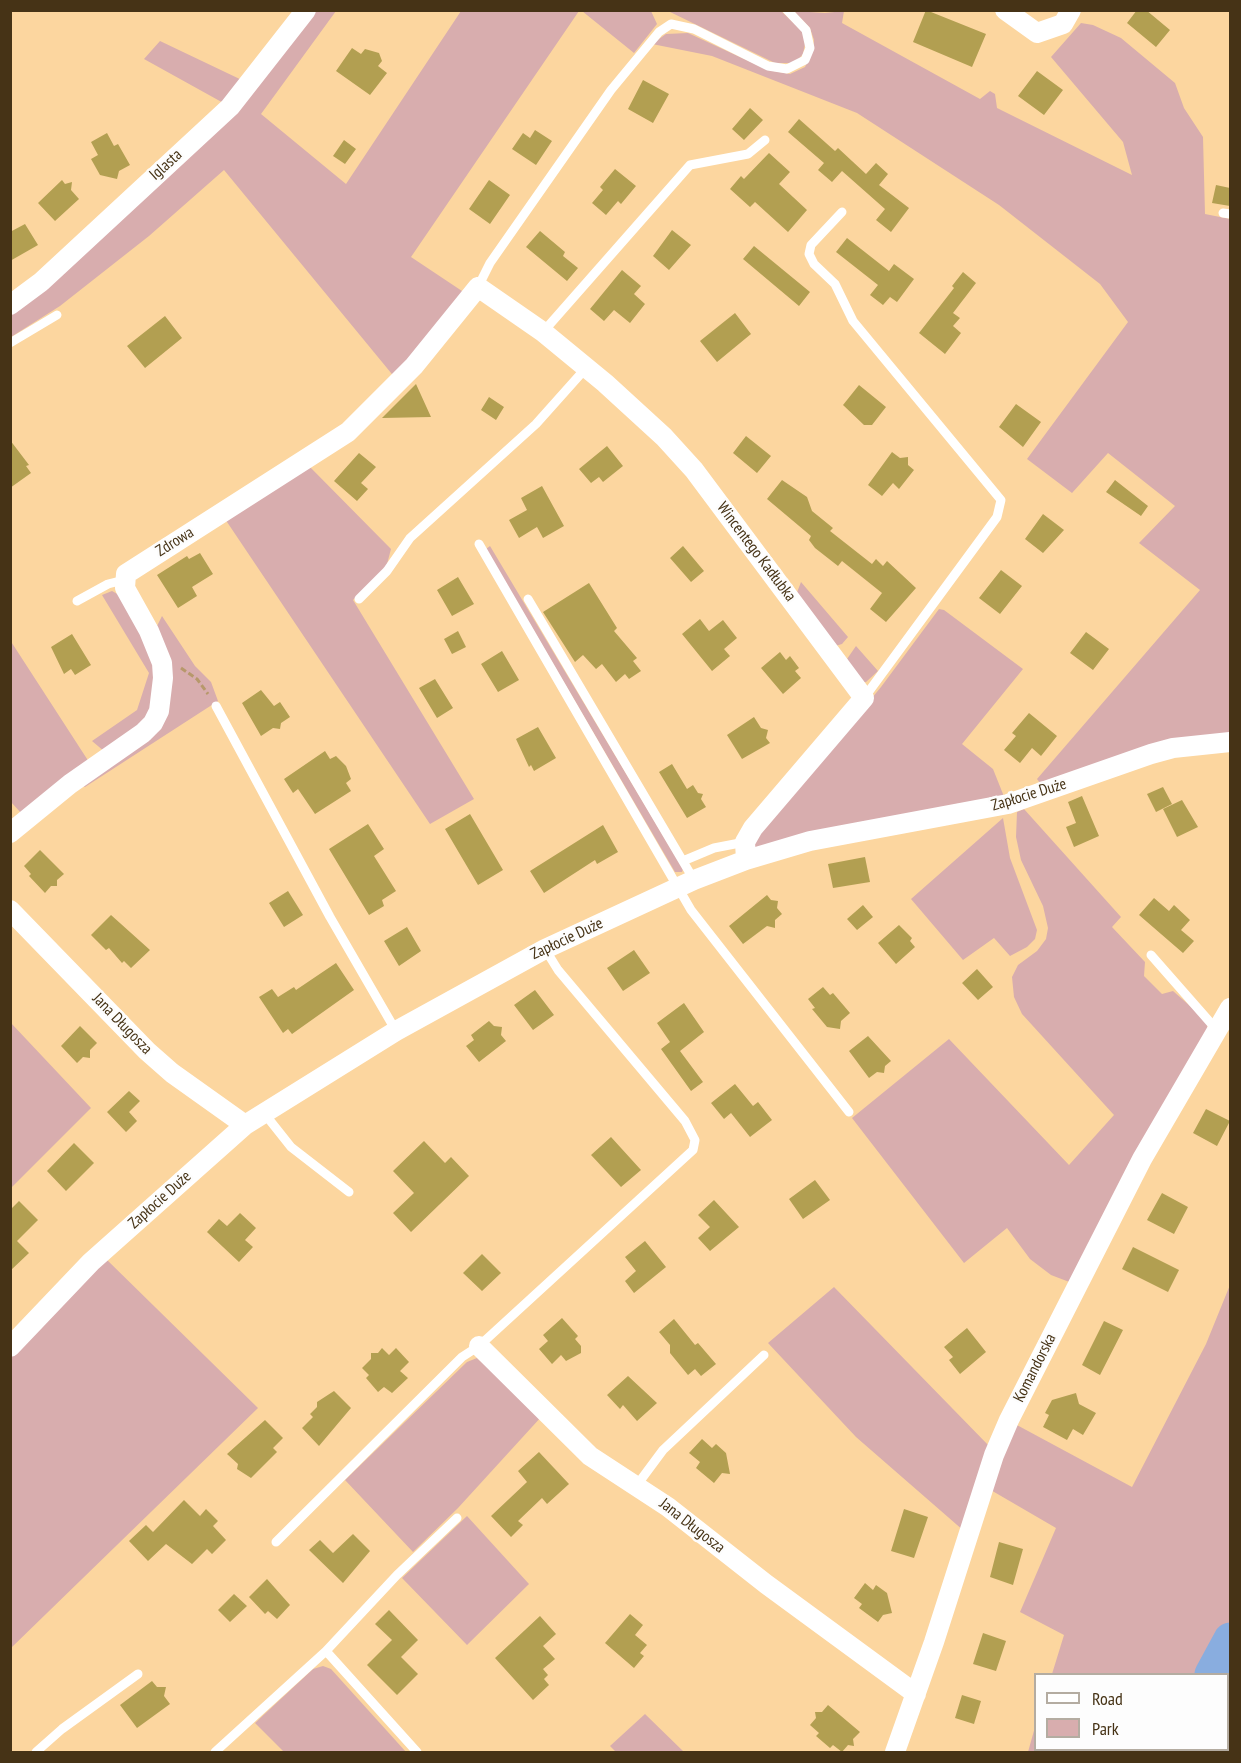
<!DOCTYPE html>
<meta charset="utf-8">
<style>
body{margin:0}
#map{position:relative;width:1241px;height:1763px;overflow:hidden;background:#fcd69f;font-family:"PT Sans Narrow",sans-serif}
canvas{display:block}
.frame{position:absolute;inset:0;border:12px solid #463316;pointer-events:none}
.legend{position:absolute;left:1034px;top:1673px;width:195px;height:78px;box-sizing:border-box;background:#fdfdfd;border:2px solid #b4aca1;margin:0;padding:8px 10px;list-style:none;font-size:18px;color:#463316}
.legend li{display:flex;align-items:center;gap:12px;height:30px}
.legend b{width:30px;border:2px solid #b4aca1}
</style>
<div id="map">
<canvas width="1241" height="1763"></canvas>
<div class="frame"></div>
<ul class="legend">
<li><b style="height:8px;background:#fff"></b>Road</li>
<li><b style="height:16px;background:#d8adae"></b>Park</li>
</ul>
</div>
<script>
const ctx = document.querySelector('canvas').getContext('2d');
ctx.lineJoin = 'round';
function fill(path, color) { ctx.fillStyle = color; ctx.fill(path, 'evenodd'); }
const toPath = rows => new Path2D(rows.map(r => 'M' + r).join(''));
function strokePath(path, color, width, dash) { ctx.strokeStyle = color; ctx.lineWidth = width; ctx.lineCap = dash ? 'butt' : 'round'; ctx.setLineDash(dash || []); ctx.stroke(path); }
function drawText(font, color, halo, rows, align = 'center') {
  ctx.font = font + ' "PT Sans Narrow",sans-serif'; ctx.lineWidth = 5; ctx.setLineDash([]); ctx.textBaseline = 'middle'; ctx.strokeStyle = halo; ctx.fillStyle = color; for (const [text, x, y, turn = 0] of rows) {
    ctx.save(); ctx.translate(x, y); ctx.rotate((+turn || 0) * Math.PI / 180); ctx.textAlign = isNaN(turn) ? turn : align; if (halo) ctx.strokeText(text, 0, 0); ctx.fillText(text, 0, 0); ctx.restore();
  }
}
fill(toPath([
 [312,11,336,11,261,114,346,184,461,11,579,11,411,257,465,293,396,379,224,170,149,236,60,306,11,337,11,311,28,298],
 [582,11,651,11,657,24,634,53],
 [668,11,781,11,803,32,805,44,803,54,795,63,775,63],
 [794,11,825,13,844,11,842,23,980,99,990,91,995,94,997,108,1132,175,1123,142,1051,57,1081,23,1093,25,1121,38,1175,83,1184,108,1203,137,1205,214,1230,219,1230,736,1043,787,1037,779,1200,590,1139,543,1175,506,1108,453,1072,493,1027,459,1128,322,1100,284,999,205,857,113,712,56,652,44,666,34,688,33,768,70,790,74,805,67,813,50,814,40,810,28],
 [160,41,246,82,227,105,144,59],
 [308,465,391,549,386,568,353,600,474,799,430,824,223,516],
 [490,546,683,869,682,872,675,872,486,549],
 [801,582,848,637,842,644,835,646,796,595],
 [112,591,121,596,155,656,151,716,105,752,92,741,137,710,149,673,102,595],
 [939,609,944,610,1023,669,962,744,993,769,1005,799,754,851,754,841,881,687],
 [162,616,195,666,211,682,218,701,85,787,78,784,152,733,155,630],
 [10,640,89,762,22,814,11,802],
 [856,646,878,671,866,682,861,682,847,659],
 [1024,809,1121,917,1112,927,1145,962,1144,976,1162,994,1173,991,1206,1020,1208,1030,1072,1283,1051,1275,1030,1259,1007,1228,964,1263,852,1118,949,1039,1069,1165,1114,1115,1022,1014,1014,997,1012,977,1018,965,1037,951,1046,939,1048,928,1043,906,1021,860,1016,837,1017,812],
 [1003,818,1010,858,1037,930,1035,939,1027,947,1010,956,994,938,963,960,911,899],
 [11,1023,91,1108,11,1188],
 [104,1257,258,1408,11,1648,10,1357],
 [1230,1285,1230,1627,1221,1648,1205,1674,1052,1674,1064,1635,1020,1612,1056,1528,989,1489,1015,1424,1132,1487,1206,1344],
 [834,1287,991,1448,964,1531,856,1437,768,1343],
 [477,1358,542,1416,458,1508,413,1552,345,1480,467,1362],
 [467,1516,529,1584,467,1645,402,1578],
 [323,1666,331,1669,406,1752,284,1752,255,1723,313,1669],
 [645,1714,684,1752,616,1752,610,1746],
 [1035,1727,1036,1750,1167,1750,1167,1752,1028,1752]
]), '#d8adae');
strokePath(toPath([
 [1211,1674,1230,1639],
 [1172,1752,1172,1750]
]), '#89addf', 33);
fill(toPath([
 [926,10,986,34,972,67,913,42],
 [1137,10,1146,10,1170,30,1156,47,1127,23],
 [352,48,361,54,365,49,379,53,382,61,378,66,387,73,370,95,336,71],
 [1037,71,1063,90,1044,115,1018,96],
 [643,80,669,94,653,123,628,109],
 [750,108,763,120,744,140,732,129],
 [799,119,835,151,838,148,866,174,876,163,888,174,879,185,909,208,891,232,876,220,885,209,842,171,832,182,818,170,824,163,788,132],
 [535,130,552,141,536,165,512,149,523,133,530,138],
 [107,133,114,146,118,144,130,165,119,171,117,179,100,175,91,159,98,155,91,142],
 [344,140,356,149,345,164,333,156],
 [769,153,790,172,779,184,807,210,788,232,755,202,750,207,730,189,741,176,744,179],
 [615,169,636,186,621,204,618,201,606,215,592,203,603,190,600,187],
 [62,180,65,184,72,182,71,190,79,199,55,221,38,203],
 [489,180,510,195,490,224,469,209],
 [1216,185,1230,188,1230,206,1212,203],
 [25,224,38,245,10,261,10,232],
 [672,230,691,245,669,270,653,256],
 [540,231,565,252,563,256,578,268,567,281,526,247],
 [847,238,889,271,894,264,914,279,897,302,890,297,883,305,870,295,878,285,836,252],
 [754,246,810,292,799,306,743,259],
 [622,270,641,286,634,294,645,304,630,323,614,310,604,321,590,309],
 [963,272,976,283,953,313,960,318,953,326,961,333,945,354,919,333,954,288,952,286],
 [735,313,751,334,717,362,700,341],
 [165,316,182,338,145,368,127,346],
 [416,384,431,417,382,418],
 [859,385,886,407,872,425,864,425,843,405],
 [489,397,504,407,496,420,481,410],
 [1016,404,1041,422,1023,447,999,427],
 [746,436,771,456,757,473,733,453],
 [10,440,29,465,26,466,31,473,10,488],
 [607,446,623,466,603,482,599,477,591,483,579,469],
 [892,452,900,458,908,457,908,465,914,470,899,489,893,483,882,496,868,485],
 [359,453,376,467,361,483,368,489,357,501,334,481],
 [782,480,807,497,812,511,833,528,830,531,872,564,876,559,883,566,887,561,916,588,886,622,870,609,882,593,842,561,838,566,815,548,809,540,811,536,767,499],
 [1115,480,1148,506,1141,516,1106,492],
 [542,486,564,526,543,538,537,527,519,538,509,520,527,510,521,498],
 [1043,514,1064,530,1043,553,1025,539],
 [683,546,704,571,691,582,670,558],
 [200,553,213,574,192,587,197,596,178,608,157,575,187,556,189,559],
 [1001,570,1022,586,1000,614,979,598],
 [458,577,474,604,452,616,437,590],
 [589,583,617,628,614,631,637,658,633,661,641,671,629,679,625,674,616,682,602,664,596,669,583,655,575,662,543,612],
 [700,619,709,631,723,620,737,638,724,649,730,656,712,671,682,634],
 [458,631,466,647,452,654,444,639],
 [1086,632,1109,649,1093,670,1070,653],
 [72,634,91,665,75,675,71,669,64,674,51,647],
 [502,651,519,680,498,692,481,664],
 [780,652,786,660,790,656,799,668,795,671,801,678,783,694,761,668],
 [435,679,453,708,437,718,419,688],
 [261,690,274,706,280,702,290,717,281,723,280,729,273,728,261,736,242,703],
 [1029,713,1057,736,1041,756,1032,748,1020,763,1004,750,1016,736,1012,733],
 [754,717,761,728,768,730,766,738,770,743,742,759,727,735],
 [538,727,556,758,534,771,531,765,529,767,516,739],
 [325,751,330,759,336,756,346,766,351,779,346,783,351,791,315,814,298,789,293,793,284,779],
 [672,764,687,789,693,785,698,793,703,794,701,799,706,807,687,818,659,772],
 [1163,787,1172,804,1156,812,1147,794],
 [1082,796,1099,836,1074,847,1066,827,1076,823,1068,802],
 [1182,800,1198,827,1177,837,1163,809],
 [470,814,503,870,478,885,445,829],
 [368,824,384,849,374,856,396,891,382,900,384,906,369,915,329,849],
 [603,825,618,852,597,864,595,860,544,893,530,871],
 [40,850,64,874,57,880,57,886,51,886,45,893,29,876,31,874,24,866],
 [865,857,870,882,833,888,828,864],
 [288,891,303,915,284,927,269,903],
 [767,895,771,900,778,901,777,908,782,914,775,920,775,928,767,926,743,944,729,926],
 [1154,898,1169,911,1174,905,1190,920,1181,930,1194,941,1183,953,1139,915],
 [863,905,873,917,857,930,847,919],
 [111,915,150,950,131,968,124,961,122,963,109,948,106,950,91,935],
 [899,925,912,938,910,941,915,947,896,964,878,943],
 [407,927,421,951,399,966,384,941],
 [634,950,650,973,623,991,607,968],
 [336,963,354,990,292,1034,288,1029,283,1033,259,997,272,989,278,997,294,987,296,990],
 [977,969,993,987,978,1000,962,983],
 [823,987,830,995,833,993,850,1013,841,1021,840,1029,827,1027,812,1009,815,1008,808,999],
 [535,990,554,1015,533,1030,514,1005],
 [684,1003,704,1032,680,1051,703,1082,691,1091,661,1049,670,1042,657,1023],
 [489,1021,494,1026,502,1027,501,1035,506,1041,479,1062,466,1046,474,1040,471,1035],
 [80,1026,97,1043,90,1050,90,1058,83,1057,77,1063,61,1046],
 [868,1036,891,1061,885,1066,884,1073,877,1072,869,1078,849,1051],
 [735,1084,753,1106,758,1102,772,1120,750,1137,731,1113,724,1119,711,1103],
 [129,1091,140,1101,129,1112,137,1121,126,1132,107,1112],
 [1206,1109,1230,1121,1217,1146,1193,1133],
 [611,1137,641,1170,621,1187,591,1155],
 [424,1141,445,1163,451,1157,469,1176,411,1232,393,1213,414,1193,393,1171],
 [74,1143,94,1163,66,1191,47,1171],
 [815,1180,830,1200,803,1219,789,1199],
 [1162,1193,1188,1207,1174,1234,1147,1220],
 [714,1200,739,1227,710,1251,698,1238,710,1227,698,1215],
 [19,1201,38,1220,17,1241,29,1253,10,1271,10,1210],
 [240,1213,256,1228,245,1240,253,1247,239,1262,207,1232,219,1219,227,1226],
 [645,1241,666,1267,634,1293,625,1281,636,1271,625,1257],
 [1133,1247,1179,1270,1168,1292,1122,1269],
 [482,1254,501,1273,482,1291,463,1273],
 [562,1318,578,1336,575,1339,581,1346,581,1353,566,1361,561,1355,552,1364,539,1349,548,1341,543,1335],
 [674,1319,695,1345,698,1343,716,1364,701,1376,695,1369,688,1375,670,1353,670,1345,659,1332],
 [1104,1321,1123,1330,1100,1375,1082,1365],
 [967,1328,986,1352,960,1374,949,1360,953,1357,944,1347],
 [382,1348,389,1355,396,1348,409,1362,400,1371,408,1378,392,1393,384,1387,378,1392,366,1378,369,1375,362,1368,371,1359,371,1353,378,1353],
 [628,1376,657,1403,637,1421,623,1405,620,1409,607,1395],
 [334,1391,351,1408,319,1446,302,1428,313,1417,310,1414,317,1407,317,1402],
 [1076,1393,1079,1404,1096,1413,1083,1435,1073,1429,1067,1440,1043,1427,1049,1415,1045,1413,1052,1400],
 [265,1420,283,1438,273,1448,277,1452,251,1478,237,1469,238,1464,227,1454],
 [702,1439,712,1448,716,1444,726,1453,730,1474,722,1473,714,1483,696,1468,700,1462,689,1453],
 [539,1452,569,1484,547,1504,542,1498,518,1521,523,1525,511,1537,491,1516,527,1482,518,1471],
 [184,1500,200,1516,206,1509,218,1521,213,1526,226,1540,212,1554,207,1549,192,1564,166,1544,148,1561,129,1541,146,1525,153,1532],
 [904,1509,928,1517,914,1558,891,1551],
 [353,1534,370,1551,343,1583,309,1550,320,1540,333,1553],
 [999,1542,1023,1549,1013,1585,990,1577],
 [267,1579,290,1605,277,1619,268,1611,265,1614,249,1597],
 [865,1583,873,1590,876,1585,887,1593,892,1613,883,1615,878,1622,859,1608,862,1604,854,1598],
 [234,1594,247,1606,230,1622,218,1610],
 [389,1610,418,1640,401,1657,418,1674,397,1695,367,1665,392,1640,375,1624],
 [630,1614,643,1625,635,1635,647,1645,640,1653,644,1656,634,1668,605,1643],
 [540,1616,556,1634,543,1646,555,1659,543,1669,548,1675,544,1679,549,1685,533,1700,495,1658],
 [983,1633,1006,1641,996,1671,973,1664],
 [152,1681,157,1687,166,1687,164,1696,170,1704,137,1728,120,1705],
 [962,1695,981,1701,974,1724,955,1718],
 [828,1705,860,1732,853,1739,854,1746,848,1745,842,1752,833,1745,830,1748,816,1736,819,1733,810,1725,816,1718,815,1712,822,1712]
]), '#b29f51');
strokePath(toPath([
 [181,668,197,679,208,694]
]), '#b7986b', 3, [6, 3]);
strokePath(toPath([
 [842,212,811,245,809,254,814,264,835,284,853,321,1001,500,997,517,864,698],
 [1223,213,1230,214],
 [478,287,490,263,611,90,659,32,671,24,694,29,768,66,787,69,805,60,810,48,806,30,787,10],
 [543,332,690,165,748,154,765,140],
 [10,343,57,315],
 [479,544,691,910,849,1112],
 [359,599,387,571,410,538,536,424,586,368],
 [528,599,694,880],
 [77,601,108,584,124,580],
 [216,706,330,917,396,1031],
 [683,861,714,848,745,842],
 [1151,955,1216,1029],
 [264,1113,291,1147,349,1192],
 [637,1485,663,1450,764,1355],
 [276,1542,462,1357,479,1346,693,1150,695,1140,685,1121,558,970,545,949],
 [326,1651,417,1752],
 [36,1752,62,1729,138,1674],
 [215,1752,326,1651,397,1575,457,1518]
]), '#fff', 9);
strokePath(toPath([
 [1005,10,1037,33,1063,24,1071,10],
 [10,305,41,282,230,107,306,10],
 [10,833,70,784,143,733,153,723,159,711,163,678,162,663,149,631,125,588,126,574,348,432,414,366,478,287,543,332,605,383,664,437,694,470,864,698,753,828,745,842,746,860],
 [10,910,147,1051,172,1073,245,1125],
 [479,1346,590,1456,668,1507,766,1584,916,1694],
 [10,1347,91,1262,245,1125,396,1031,545,949,694,880,746,860,810,841,1008,804,1151,754,1173,748,1230,742],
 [895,1752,934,1642,994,1455,1009,1420,1142,1159,1230,1008]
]), '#fff', 20);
drawText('16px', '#463316', '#fdfdfd', [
 ["Iglasta",166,165,-42],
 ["Zdrowa",175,542,-32],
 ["Wincentego Kadłubka",756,552,53],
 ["Zapłocie Duże",1029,795,-17],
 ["Zapłocie Duże",567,939,-25],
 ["Jana Długosza",122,1024,46],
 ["Zapłocie Duże",160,1200,-42],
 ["Komandorska",1035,1368,-63],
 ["Jana Długosza",692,1526,38]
]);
</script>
